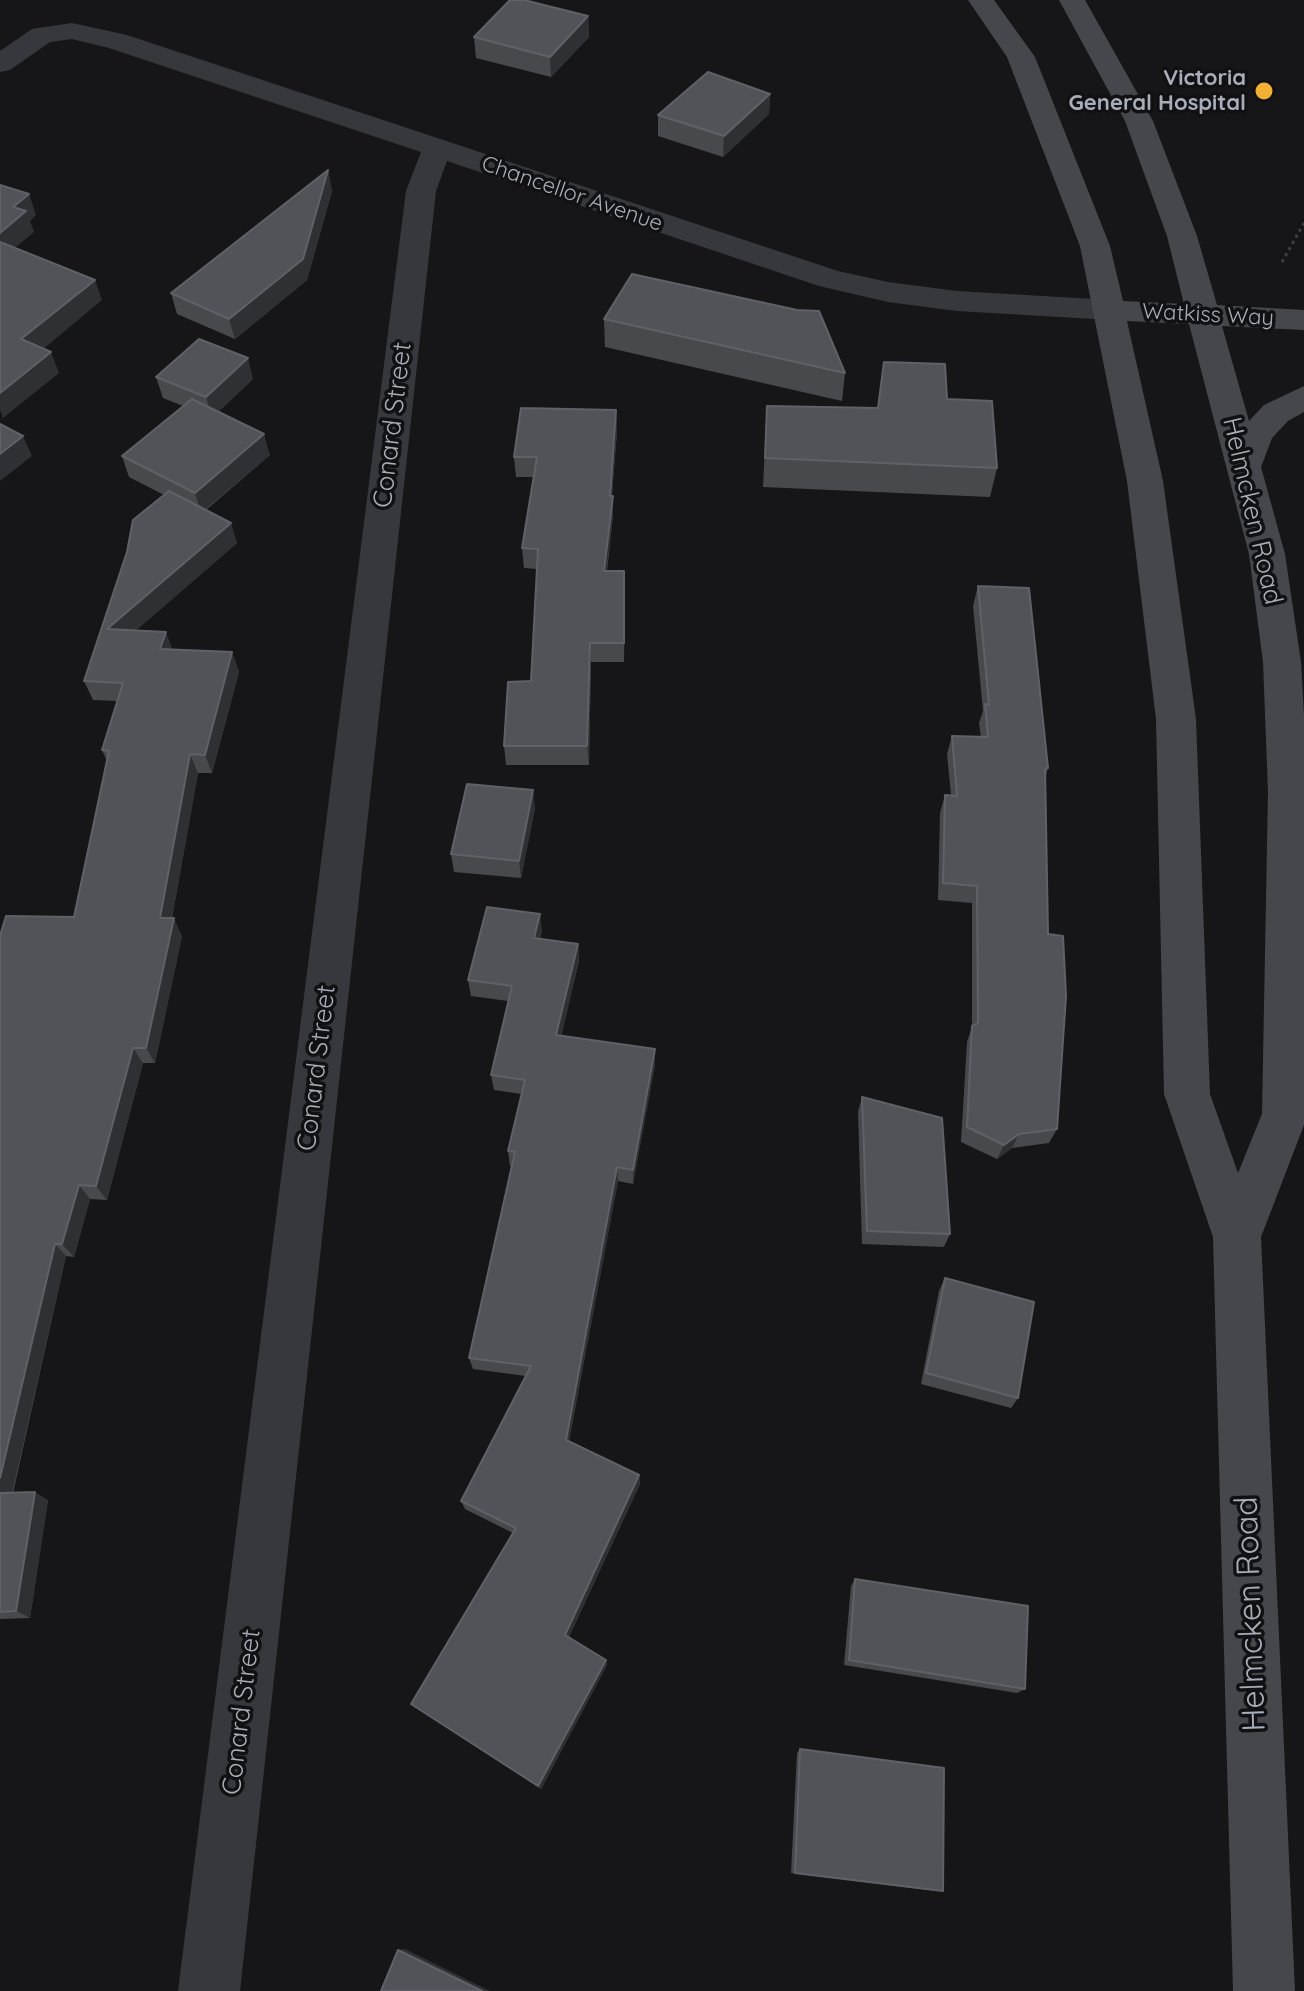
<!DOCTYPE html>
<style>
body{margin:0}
canvas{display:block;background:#161618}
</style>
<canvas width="1304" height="1991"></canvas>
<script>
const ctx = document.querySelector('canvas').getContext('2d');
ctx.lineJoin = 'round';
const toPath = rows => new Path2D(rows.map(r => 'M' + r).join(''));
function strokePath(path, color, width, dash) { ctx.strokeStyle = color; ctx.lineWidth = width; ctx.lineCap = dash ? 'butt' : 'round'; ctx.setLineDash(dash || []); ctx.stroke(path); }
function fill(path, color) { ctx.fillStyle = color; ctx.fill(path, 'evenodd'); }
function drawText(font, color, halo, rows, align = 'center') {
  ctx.font = font + ' Quicksand,sans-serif'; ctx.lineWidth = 7; ctx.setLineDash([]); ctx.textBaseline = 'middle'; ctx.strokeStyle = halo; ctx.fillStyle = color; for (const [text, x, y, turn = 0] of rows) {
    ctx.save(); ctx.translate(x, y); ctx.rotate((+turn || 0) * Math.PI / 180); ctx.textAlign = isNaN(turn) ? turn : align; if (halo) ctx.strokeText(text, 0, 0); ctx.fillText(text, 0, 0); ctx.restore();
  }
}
strokePath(toPath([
 [1282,262,1304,223]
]), '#3d3f44', 3, [3, 4]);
fill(toPath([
 [72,23,127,35,838,271,888,282,957,291,1111,300,1122,303,1127,310,1122,317,1111,320,957,311,888,302,819,286,447,161,436,191,240,1991,178,1991,406,191,421,152,109,48,72,39,50,42,10,70,0,72,0,51,32,29,72,23]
]), '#37383d');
fill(toPath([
 [968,0,994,0,1035,57,1110,246,1123,301,1184,304,1167,236,1125,121,1059,0,1085,0,1153,121,1197,236,1217,305,1304,310,1304,330,1222,326,1249,421,1264,405,1304,386,1304,412,1288,421,1272,438,1261,467,1285,554,1301,662,1304,715,1304,1125,1261,1237,1295,1991,1233,1991,1213,1237,1164,1094,1156,719,1127,481,1080,246,1007,57,968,0],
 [1127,321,1189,324,1249,554,1263,662,1268,792,1262,1114,1238,1173,1210,1094,1196,719,1163,481,1127,321]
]), '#45474d');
fill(toPath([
 [588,16,589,37,551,77,476,58,474,37],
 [770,94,769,114,723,157,658,136,658,115],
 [328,170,332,191,307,280,235,339,177,314,171,293],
 [604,319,845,373,842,401,605,347],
 [884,362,947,399,997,468,990,497,763,487,767,406,878,408],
 [156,377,253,379,218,412,270,455,206,510,237,543,136,630,173,650,232,652,239,672,212,773,198,773,172,918,182,936,155,1063,143,1063,107,1200,90,1199,74,1257,66,1256,13,1493,48,1500,30,1618,0,1619,0,936,74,917,107,761,102,750,117,701,93,700,84,681,164,495,129,477,122,456,183,406,163,398],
 [616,410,617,431,612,496,613,516,607,571,625,590,624,662,591,662,589,765,506,765,504,746,531,681,537,569,524,568,522,548,533,477,516,477,514,457],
 [978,586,1048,768,1045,779,1048,934,1057,1129,1049,1143,1012,1148,997,1159,961,1142,967,1042,972,1027,972,903,938,900,940,813,945,795,951,795,947,754,952,736,981,737,979,723,983,711,973,606],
 [535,808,521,878,454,872,451,854],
 [542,931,540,939,578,944,579,961,561,1036,655,1065,633,1184,618,1181,569,1441,639,1475,640,1484,569,1637,606,1660,607,1665,541,1789,411,1704,513,1533,465,1509,461,1501,526,1376,473,1369,469,1358,512,1166,510,1166,508,1151,522,1094,494,1090,491,1075,508,1001,471,996,468,980],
 [862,1097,950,1234,944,1247,862,1244,858,1112],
 [945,1278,1018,1398,1011,1408,921,1384,939,1291],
 [855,1579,1025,1689,1017,1693,844,1665,851,1586],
 [800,1749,943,1891,936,1891,791,1873,797,1753]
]), '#47494d');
fill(toPath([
 [588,16,589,37,551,77,550,57],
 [770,94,769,114,723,157,724,136],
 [328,170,332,191,307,280,235,339,229,319],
 [29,194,36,215,30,221,34,232,0,260,0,233,13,207],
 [95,280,102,300,30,360,21,339],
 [51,352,59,373,3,418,0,410,0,393],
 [248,358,253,379,212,418,206,397],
 [616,410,617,431,610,515,613,496,613,516,604,590,604,571],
 [264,434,270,455,201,513,195,493],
 [23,436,32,456,0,481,0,454],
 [231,523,237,543,115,649,107,629],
 [166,632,173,651,160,649],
 [590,643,591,662,589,765,587,746],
 [232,652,239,672,212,773,205,755],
 [190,754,198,773,169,935,160,918],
 [533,790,535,808,521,878,519,861],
 [540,914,542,931,536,955,534,938],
 [174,918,182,936,155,1063,146,1048],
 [578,944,579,961,558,1051,556,1035],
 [133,1048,143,1063,107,1200,96,1186],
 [655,1049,655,1065,633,1184,633,1170],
 [1019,1134,1012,1148,997,1159,1004,1145],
 [617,1167,618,1181,567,1449,566,1440],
 [79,1185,90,1199,74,1257,62,1244],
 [55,1244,66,1256,10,1502,0,1496,0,1478],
 [639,1475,640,1484,567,1641,565,1635],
 [35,1492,48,1500,30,1618,16,1611],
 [606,1660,607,1665,541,1789,538,1786],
 [405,1949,490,1991,482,1991,398,1950]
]), '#2f3033');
const building = toPath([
 [510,0,524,0,588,16,550,57,474,37,510,0],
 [708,72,770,94,724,136,658,115,708,72],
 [328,170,303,259,229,319,171,293,328,170],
 [0,185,29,194,13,207,26,211,0,233,0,185],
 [0,242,95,280,21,339,51,352,0,393,0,242],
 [632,274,797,310,819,311,845,373,604,319,632,274],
 [199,339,248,358,206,397,156,377,199,339],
 [884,362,945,364,947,399,992,401,997,468,765,458,767,406,878,408,884,362],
 [192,399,264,434,195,493,122,456,192,399],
 [521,408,616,410,610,496,613,496,604,571,624,571,624,643,590,643,587,746,504,746,508,682,531,681,538,549,522,548,537,457,514,457,521,408],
 [0,424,23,436,0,454,0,424],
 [169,491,231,523,107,629,166,632,160,649,232,652,205,755,190,754,160,918,174,918,146,1048,133,1048,96,1186,79,1185,62,1244,55,1244,0,1478,0,936,6,916,74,917,109,751,102,750,123,683,84,681,127,552,133,520,169,491],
 [978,586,1029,588,1048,768,1045,768,1048,934,1063,936,1066,996,1057,1129,1019,1134,1004,1145,967,1127,972,1026,978,1023,977,886,943,883,945,795,957,796,952,736,988,737,985,704,989,705,978,586],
 [467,784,533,790,519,861,451,854,467,784],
 [487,907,540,914,534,938,578,944,556,1035,655,1049,633,1170,617,1167,566,1440,639,1475,565,1635,606,1660,538,1786,411,1704,516,1528,461,1501,531,1366,469,1358,515,1152,508,1151,525,1080,491,1075,512,986,468,980,487,907],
 [862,1097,942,1118,950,1234,867,1231,862,1097],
 [945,1278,1034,1302,1018,1398,926,1373,945,1278],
 [35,1492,16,1611,0,1612,0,1493,35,1492],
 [855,1579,1028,1606,1025,1689,849,1660,855,1579],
 [800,1749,944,1768,943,1891,795,1873,800,1749],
 [398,1950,482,1991,381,1991,398,1950]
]);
fill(building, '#525359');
strokePath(building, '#5f6168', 2);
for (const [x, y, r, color] of [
 [1264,91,10,"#f2b134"]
]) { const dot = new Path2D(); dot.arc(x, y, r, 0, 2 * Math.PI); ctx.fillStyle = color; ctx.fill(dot); strokePath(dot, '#111113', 3); }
drawText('bold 22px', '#a8adb8', '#111113', [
 ["Victoria",1246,78],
 ["General Hospital",1246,103]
], 'right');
drawText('22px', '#a8adb8', '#111113', [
 ["Chancellor Avenue",572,194,19],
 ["Watkiss Way",1208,315,3]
]);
drawText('26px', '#a8adb8', '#111113', [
 ["Conard Street",393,425,-83],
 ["Helmcken Road",1252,511,77],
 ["Conard Street",317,1068,-83],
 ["Conard Street",242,1712,-83]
]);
drawText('32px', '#a8adb8', '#111113', [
 ["Helmcken Road",1251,1614,-92]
]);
</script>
